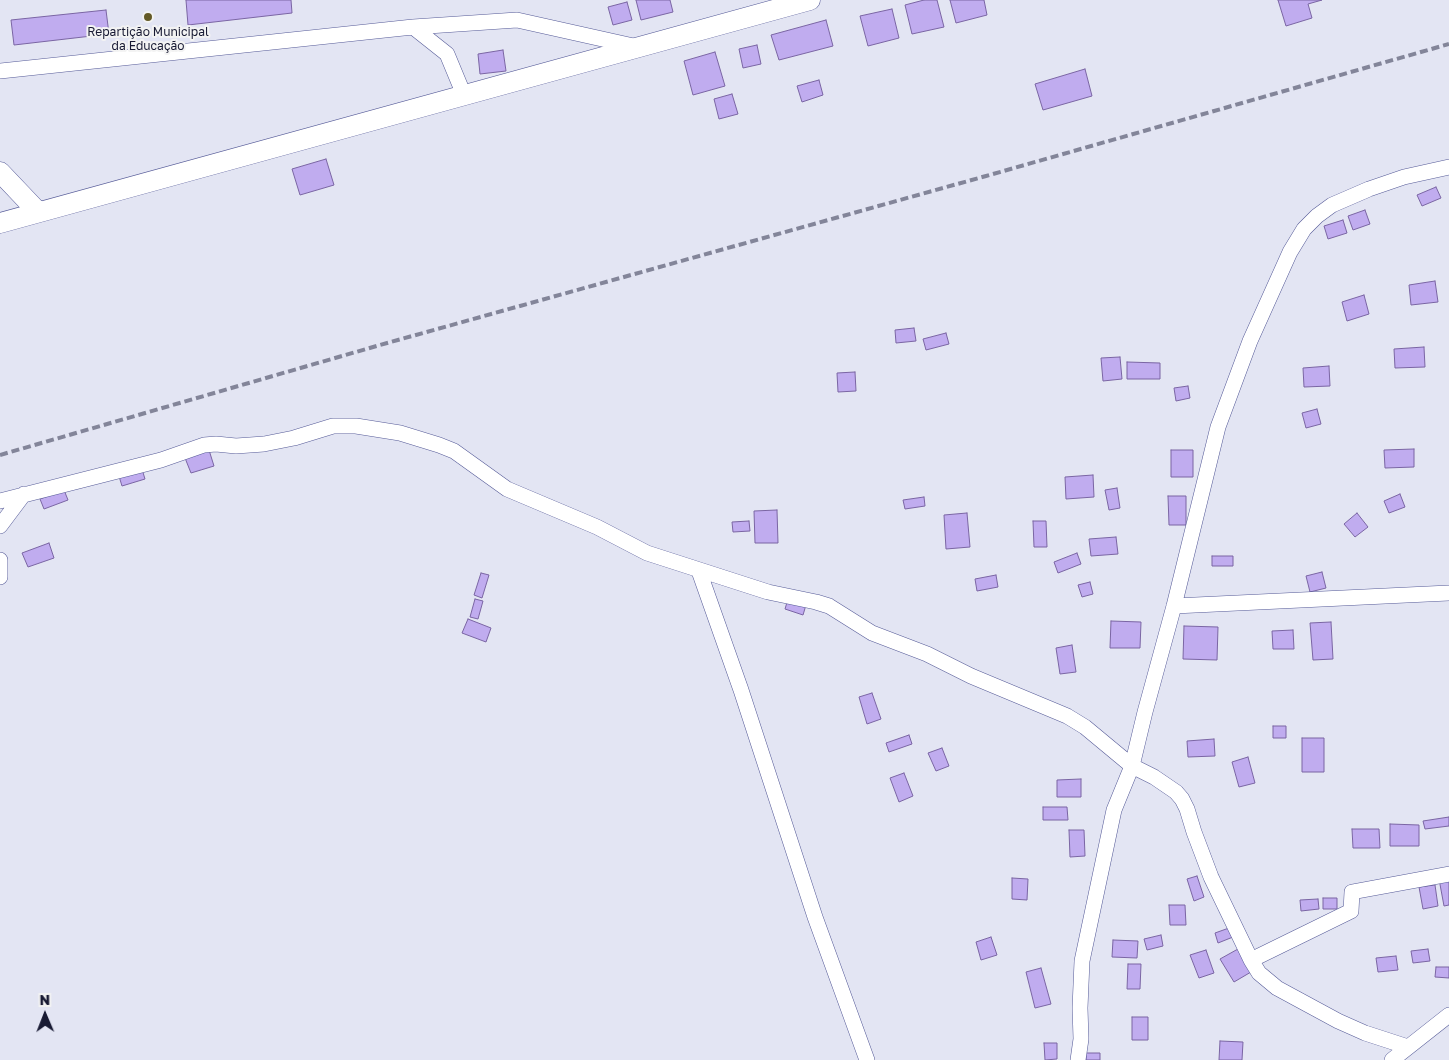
<!DOCTYPE html>
<meta charset="utf-8">
<style>
body{margin:0}
#map{position:relative;width:1449px;height:1060px;overflow:hidden;background:#e3e5f3;font-family:"Golos Text",sans-serif}
canvas{display:block}
.north{position:absolute;left:20px;top:990px;width:50px;height:50px;-webkit-text-stroke:4px #f3f3f3;paint-order:stroke;rotate:359deg;font-size:14px;font-weight:700;line-height:20px;text-align:center;color:#181a33}
.north::after{content:'';display:block;margin:auto;width:18px;height:22px;background:#181a33;clip-path:polygon(50% 0,100% 100%,50% 72%,0 100%)}
</style>
<div id="map">
<canvas width="1449" height="1060"></canvas>
<div class="north">N</div>
</div>
<script>
const ctx = document.querySelector('canvas').getContext('2d');
ctx.lineJoin = 'round';
function fill(path, color) { ctx.fillStyle = color; ctx.fill(path, 'evenodd'); }
const toPath = rows => new Path2D(rows.map(r => 'M' + r).join(''));
function strokePath(path, color, width, dash) { ctx.strokeStyle = color; ctx.lineWidth = width; ctx.lineCap = dash ? 'butt' : 'round'; ctx.setLineDash(dash || []); ctx.stroke(path); }
function drawText(font, color, halo, rows, align = 'center') {
  ctx.font = font + ' "Golos Text",sans-serif'; ctx.lineWidth = 4; ctx.setLineDash([]); ctx.textBaseline = 'middle'; ctx.strokeStyle = halo; ctx.fillStyle = color; for (const [text, x, y, turn = 0] of rows) {
    ctx.save(); ctx.translate(x, y); ctx.rotate((+turn || 0) * Math.PI / 180); ctx.textAlign = isNaN(turn) ? turn : align; if (halo) ctx.strokeText(text, 0, 0); ctx.fillText(text, 0, 0); ctx.restore();
  }
}
const building = toPath([
 [186,0,291,0,292,13,188,25,186,0],
 [636,0,670,0,673,12,641,20,636,0],
 [924,0,937,0,944,27,912,34,905,5,924,0],
 [950,0,984,0,987,15,956,23,950,0],
 [1278,0,1322,0,1308,4,1312,18,1286,26,1278,0],
 [627,2,632,20,613,25,608,7,627,2],
 [892,9,899,38,868,46,860,16,892,9],
 [106,10,109,34,14,45,11,20,106,10],
 [826,20,833,46,779,60,771,35,826,20],
 [757,45,761,64,743,68,739,49,757,45],
 [503,50,506,71,480,74,478,54,503,50],
 [715,52,725,86,693,95,684,61,715,52],
 [1085,69,1092,96,1043,110,1035,84,1085,69],
 [819,80,823,95,802,102,797,86,819,80],
 [732,94,738,114,719,119,714,99,732,94],
 [326,159,334,185,300,195,292,169,326,159],
 [1436,187,1441,198,1422,206,1417,195,1436,187],
 [1365,210,1370,224,1353,230,1348,216,1365,210],
 [1343,220,1347,233,1328,239,1324,226,1343,220],
 [1435,281,1438,302,1411,305,1409,285,1435,281],
 [1364,295,1369,314,1347,321,1342,302,1364,295],
 [914,328,916,341,896,343,895,330,914,328],
 [946,333,949,344,926,350,923,339,946,333],
 [1424,347,1425,367,1395,368,1394,349,1424,347],
 [1120,357,1122,379,1103,381,1101,358,1120,357],
 [1127,362,1160,363,1160,379,1127,379,1127,362],
 [1329,366,1330,386,1304,387,1303,368,1329,366],
 [855,372,856,391,838,392,837,373,855,372],
 [1188,386,1190,398,1176,401,1174,388,1188,386],
 [1317,409,1321,424,1306,428,1302,413,1317,409],
 [1414,449,1414,467,1385,468,1384,450,1414,449],
 [209,450,214,466,191,473,185,458,209,450],
 [1171,450,1193,450,1193,477,1171,477,1171,450],
 [141,466,145,479,122,486,118,473,141,466],
 [1093,475,1094,497,1066,499,1065,477,1093,475],
 [1117,488,1120,508,1109,510,1105,490,1117,488],
 [64,490,68,500,44,509,40,499,64,490],
 [1400,494,1405,507,1389,513,1384,501,1400,494],
 [1168,496,1186,496,1186,525,1169,525,1168,496],
 [924,497,925,506,905,509,903,500,924,497],
 [777,510,778,543,755,543,754,511,777,510],
 [967,513,970,547,946,549,944,515,967,513],
 [1357,513,1368,527,1355,537,1344,524,1357,513],
 [749,521,750,531,733,532,732,522,749,521],
 [1033,521,1046,521,1047,547,1034,547,1033,521],
 [1116,537,1118,554,1091,556,1089,539,1116,537],
 [49,543,54,558,28,567,22,553,49,543],
 [1077,553,1081,564,1058,573,1054,562,1077,553],
 [1212,556,1233,556,1233,566,1212,566,1212,556],
 [1322,572,1326,588,1310,592,1306,576,1322,572],
 [481,573,489,575,482,598,474,595,481,573],
 [996,575,998,587,977,591,975,579,996,575],
 [1090,582,1093,594,1082,597,1078,585,1090,582],
 [475,599,483,601,478,619,470,617,475,599],
 [788,599,806,605,803,615,785,609,788,599],
 [468,619,491,628,486,642,462,633,468,619],
 [1111,621,1141,622,1140,648,1110,648,1111,621],
 [1331,622,1333,659,1313,660,1310,623,1331,622],
 [1184,626,1218,627,1217,660,1183,659,1184,626],
 [1293,630,1294,649,1273,649,1272,631,1293,630],
 [1072,645,1076,672,1060,674,1056,648,1072,645],
 [872,693,881,719,867,724,859,697,872,693],
 [1273,726,1286,726,1286,738,1273,738,1273,726],
 [909,735,912,744,889,752,886,743,909,735],
 [1302,738,1324,738,1324,772,1302,772,1302,738],
 [1214,739,1215,756,1188,757,1187,741,1214,739],
 [942,748,949,766,936,771,928,753,942,748],
 [1248,757,1255,783,1239,787,1232,762,1248,757],
 [904,773,913,796,899,802,890,778,904,773],
 [1081,779,1081,797,1057,797,1057,780,1081,779],
 [1043,807,1067,807,1068,820,1043,820,1043,807],
 [1449,817,1449,826,1425,829,1423,821,1449,817],
 [1390,824,1419,825,1419,846,1390,846,1390,824],
 [1352,829,1379,829,1380,848,1353,848,1352,829],
 [1069,830,1084,830,1085,856,1070,857,1069,830],
 [1197,876,1204,897,1194,901,1187,879,1197,876],
 [1449,877,1449,905,1444,906,1439,879,1449,877],
 [1012,878,1028,879,1027,900,1012,899,1012,878],
 [1435,885,1438,906,1423,909,1419,887,1435,885],
 [1323,898,1337,898,1337,909,1323,909,1323,898],
 [1318,899,1319,909,1301,911,1300,900,1318,899],
 [1169,905,1185,905,1186,925,1170,925,1169,905],
 [1229,928,1233,937,1218,943,1215,933,1229,928],
 [1161,935,1163,946,1147,950,1144,939,1161,935],
 [991,937,997,955,981,960,976,942,991,937],
 [1113,940,1138,941,1137,958,1112,957,1113,940],
 [1238,949,1251,972,1234,982,1220,959,1238,949],
 [1428,949,1430,961,1413,963,1411,951,1428,949],
 [1206,950,1214,973,1199,978,1190,955,1206,950],
 [1396,956,1398,970,1378,972,1376,958,1396,956],
 [1128,964,1141,964,1140,989,1127,989,1128,964],
 [1436,967,1449,967,1449,978,1435,977,1436,967],
 [1041,968,1051,1004,1035,1008,1026,972,1041,968],
 [1132,1017,1148,1017,1148,1040,1132,1040,1132,1017],
 [1220,1041,1243,1042,1242,1060,1219,1060,1220,1041],
 [1044,1043,1057,1043,1057,1059,1045,1060,1044,1043],
 [1086,1053,1100,1053,1100,1060,1086,1060,1086,1053]
]);
fill(building, '#c0acef');
strokePath(building, '#7a65a3', 1);
const minor = toPath([
 [413,27,447,54,464,95],
 [0,71,413,27,517,20,638,47],
 [0,501,161,460,204,445,216,444,236,446,264,444,294,438,333,426,356,426,400,433,439,445,454,451,507,489,597,527,647,553,768,592,816,602,829,606,872,633,927,654,971,676,1067,716,1085,727,1132,766,1154,777,1176,792,1182,799,1187,809,1194,832,1211,877,1251,960,1259,973,1277,988,1338,1021,1365,1033,1408,1047],
 [0,526,24,494],
 [0,560,0,577],
 [699,571,741,690,815,917,867,1060],
 [1174,606,1449,593],
 [1251,960,1351,911,1352,892,1449,874],
 [1078,1060,1081,1039,1080,1008,1082,961,1114,810,1132,766,1145,712,1174,606,1218,427,1250,341,1290,252,1304,229,1317,216,1332,205,1369,189,1404,177,1449,167],
 [1392,1060,1449,1015]
]);
const tertiary = toPath([
 [0,172,38,212],
 [0,223,810,0]
]);
strokePath(minor, '#565b98', 16);
strokePath(tertiary, '#565b98', 21);
strokePath(minor, '#fff', 15);
strokePath(tertiary, '#fff', 20);
strokePath(toPath([
 [0,455,380,345,986,176,1449,44]
]), '#838599', 4, [8, 4]);
for (const [x, y, r, color] of [
 [148,17,5,"#635926"]
]) { const dot = new Path2D(); dot.arc(x, y, r, 0, 2 * Math.PI); ctx.fillStyle = color; ctx.fill(dot); strokePath(dot, '#f3f3f3', 2); }
drawText('12px', '#181a33', '#f3f3f3', [
 ["Repartição Municipal",148,32],
 ["da Educação",148,46]
]);
</script>
